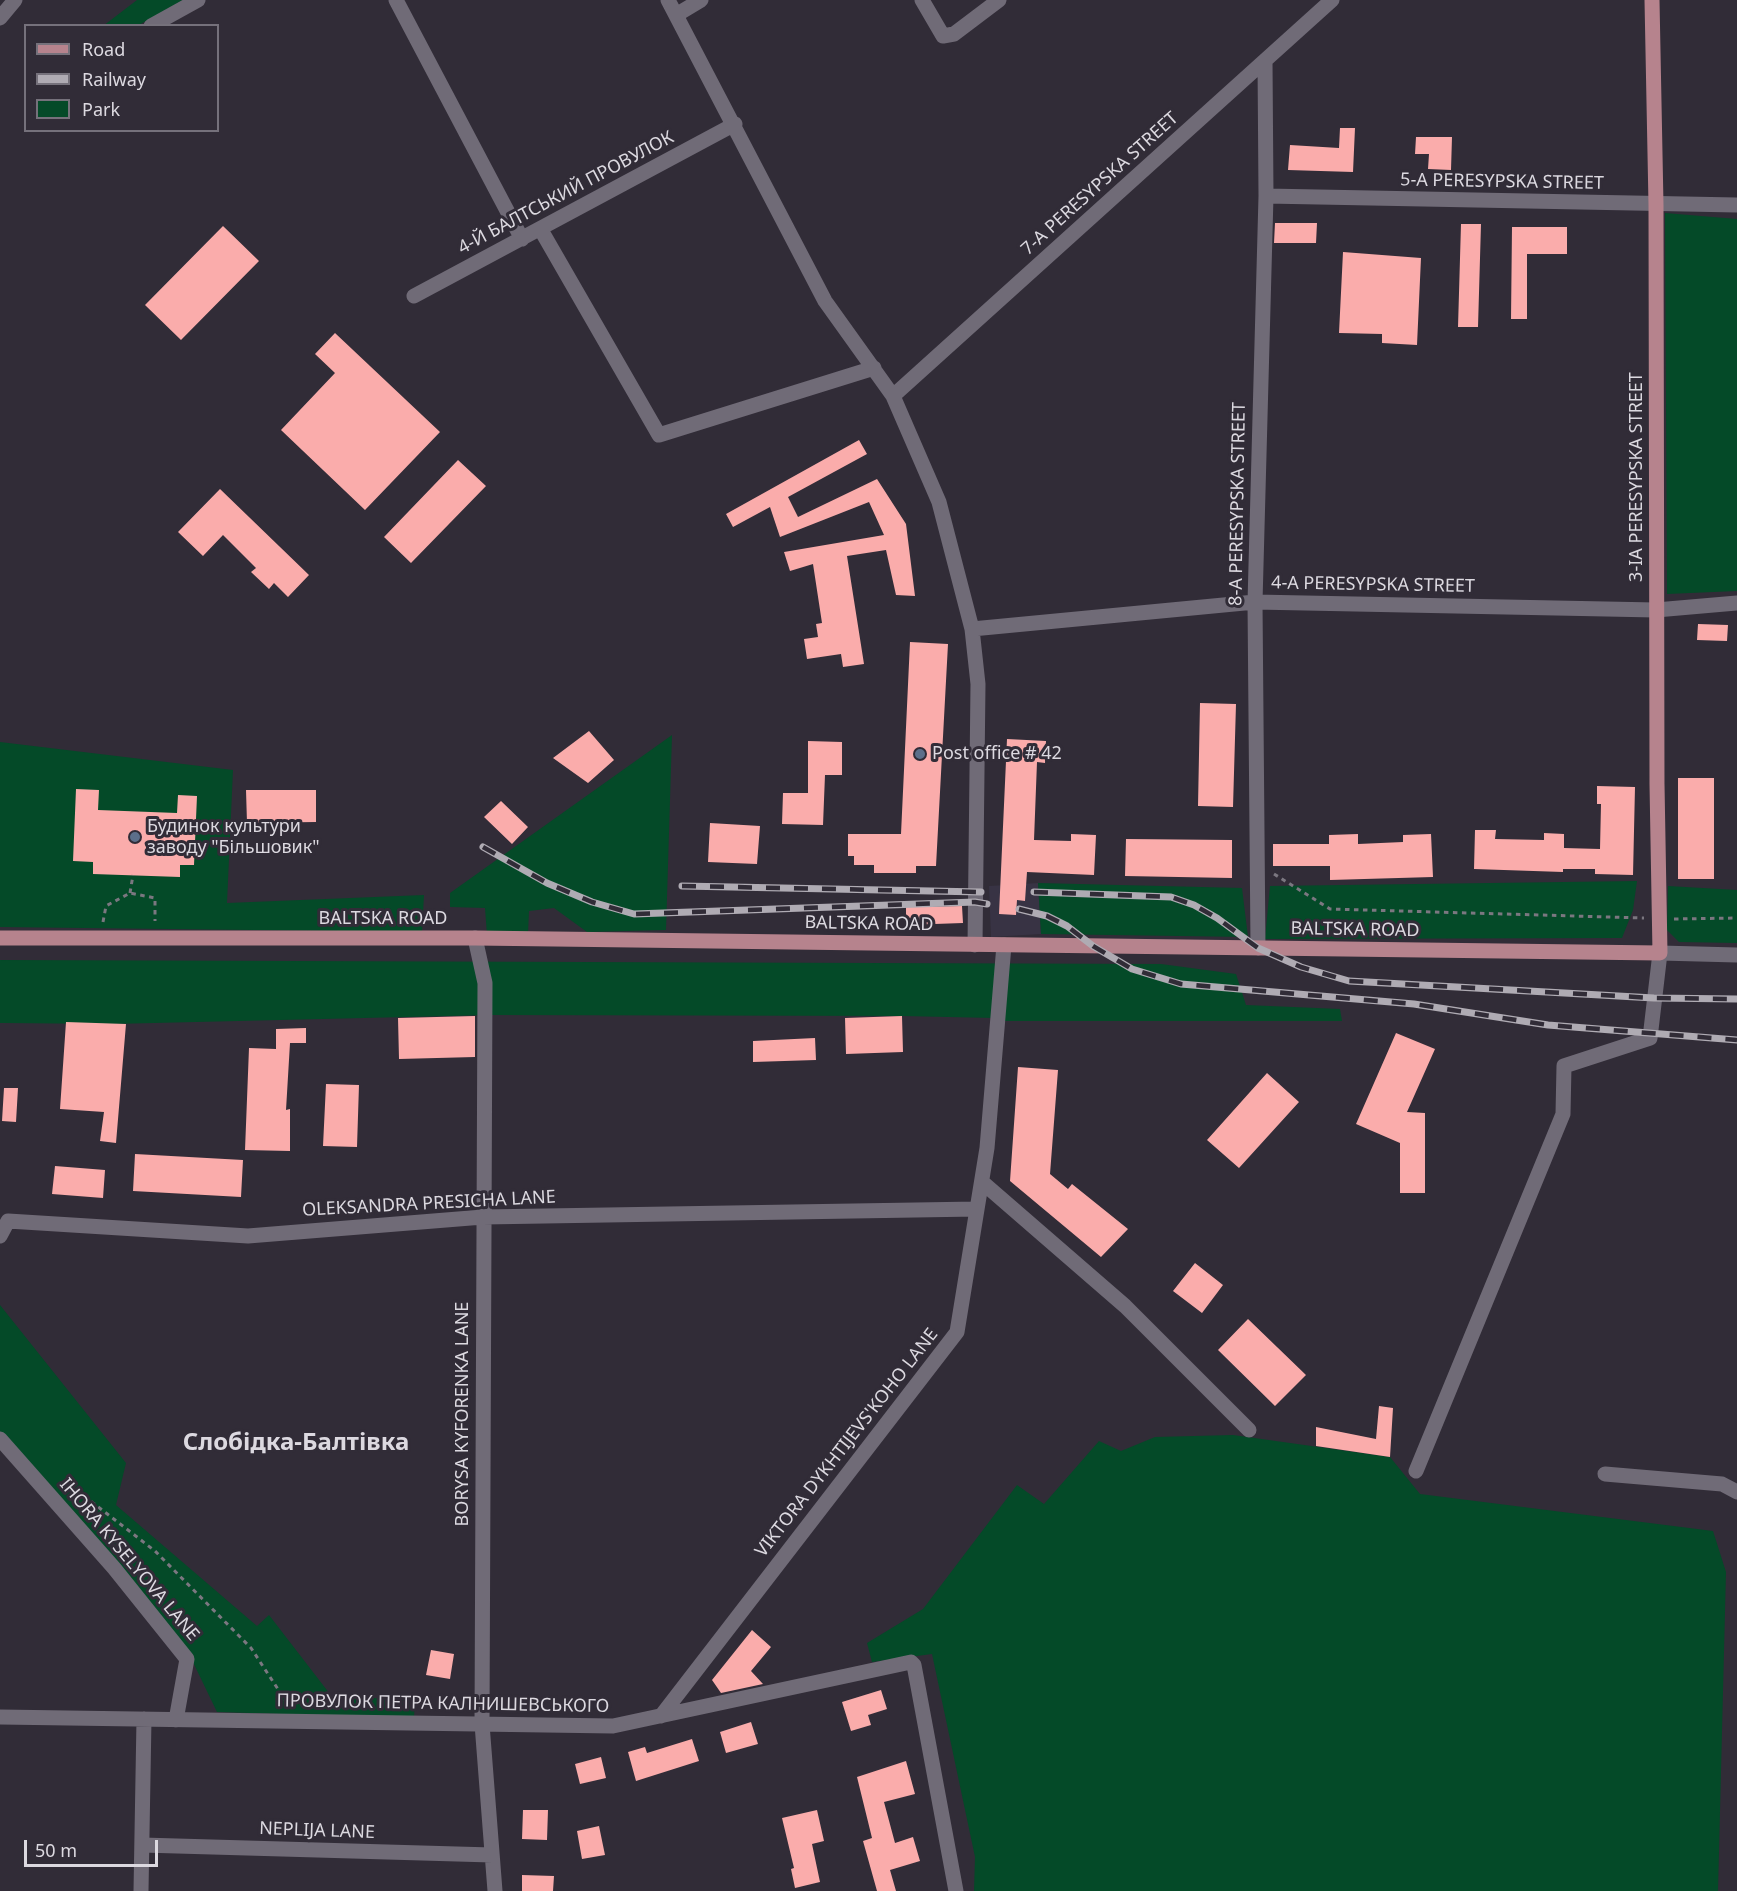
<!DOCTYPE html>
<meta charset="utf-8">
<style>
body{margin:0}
#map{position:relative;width:1737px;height:1891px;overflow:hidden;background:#312c37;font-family:"Noto Sans",sans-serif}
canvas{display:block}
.legend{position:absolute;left:24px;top:24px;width:195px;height:108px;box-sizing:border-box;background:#312c37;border:2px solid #75717b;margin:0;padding:8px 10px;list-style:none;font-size:18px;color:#dcd9e0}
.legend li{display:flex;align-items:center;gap:12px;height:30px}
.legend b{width:30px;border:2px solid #75717b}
.scale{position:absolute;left:24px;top:1840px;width:134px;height:27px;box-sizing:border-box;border:3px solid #dcd9e0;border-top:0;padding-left:8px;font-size:18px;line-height:21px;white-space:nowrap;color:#dcd9e0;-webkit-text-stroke:4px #312c37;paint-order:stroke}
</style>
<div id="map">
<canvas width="1737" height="1891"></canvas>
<ul class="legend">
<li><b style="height:8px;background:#b6838d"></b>Road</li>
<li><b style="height:8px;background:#afabb3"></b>Railway</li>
<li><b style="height:16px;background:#044a28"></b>Park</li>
</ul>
<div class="scale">50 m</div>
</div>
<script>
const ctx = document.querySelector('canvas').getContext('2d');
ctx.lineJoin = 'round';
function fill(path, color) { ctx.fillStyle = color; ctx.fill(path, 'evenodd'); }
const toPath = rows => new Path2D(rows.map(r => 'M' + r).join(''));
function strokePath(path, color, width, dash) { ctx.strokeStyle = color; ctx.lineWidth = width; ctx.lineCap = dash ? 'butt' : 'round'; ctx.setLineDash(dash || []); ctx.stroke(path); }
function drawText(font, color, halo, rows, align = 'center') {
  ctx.font = font + ' "Noto Sans",sans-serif'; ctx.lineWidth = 6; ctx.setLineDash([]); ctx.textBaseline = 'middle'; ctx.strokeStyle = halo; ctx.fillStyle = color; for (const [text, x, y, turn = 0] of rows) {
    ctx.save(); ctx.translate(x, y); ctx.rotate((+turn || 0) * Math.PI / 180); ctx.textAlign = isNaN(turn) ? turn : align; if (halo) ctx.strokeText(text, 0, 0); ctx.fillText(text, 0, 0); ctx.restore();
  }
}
fill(toPath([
 [1038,883,1041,934,991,937,989,886]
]), '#383344');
fill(toPath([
 [137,0,183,0,139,25,103,26],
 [1665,213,1737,219,1737,591,1667,594],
 [672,735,666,930,587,932,554,908,529,911,528,934,487,935,485,908,450,907,450,893],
 [0,742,233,770,227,903,424,895,422,932,0,927],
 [1637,881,1633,910,1622,938,1265,939,1270,886],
 [1038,883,1242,888,1248,937,1041,934],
 [1668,886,1737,890,1737,943,1679,942,1667,930],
 [0,960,1161,964,1236,974,1246,1005,1340,1009,1342,1021,1000,1021,994,1018,902,1016,490,1015,112,1024,4,1023,0,1023],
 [0,1305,126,1463,116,1505,257,1626,269,1615,333,1698,415,1698,414,1718,217,1712,190,1656,0,1437],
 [1233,1435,1390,1457,1420,1494,1713,1531,1726,1572,1718,1891,974,1891,975,1857,932,1654,872,1662,867,1643,923,1609,1017,1485,1044,1504,1099,1441,1121,1451,1155,1437]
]), '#044a28');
fill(toPath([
 [1340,128,1355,128,1353,172,1288,170,1290,145,1339,148],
 [1416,137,1452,137,1451,170,1428,169,1429,154,1415,154],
 [1275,223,1317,223,1316,243,1274,243],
 [1461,224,1481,224,1478,327,1458,327],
 [223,226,259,261,181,340,145,305],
 [1512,227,1567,227,1567,254,1527,254,1527,319,1511,319],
 [1343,252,1421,258,1417,345,1382,343,1382,334,1339,333],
 [335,333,440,432,365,510,281,430,335,373,315,354],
 [859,440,867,454,788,497,798,517,877,479,906,524,915,596,896,595,886,550,847,556,864,664,843,667,841,654,807,659,804,639,818,637,816,624,822,623,813,564,790,571,784,552,884,535,869,502,780,537,770,507,733,527,726,514],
 [458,460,486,486,411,563,384,537],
 [220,489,309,575,288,597,274,583,269,589,251,572,256,568,223,535,203,556,178,532],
 [1698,624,1728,625,1727,641,1697,640],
 [910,642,948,644,936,866,916,866,916,873,874,873,874,865,854,865,854,856,848,856,848,834,901,834],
 [1200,703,1236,704,1233,807,1198,806],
 [589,731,614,760,588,783,553,758],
 [1007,739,1046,741,1045,763,1037,762,1034,840,1071,841,1071,834,1096,835,1094,875,1027,872,1025,901,1017,900,1016,915,999,914],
 [808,741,842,742,842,775,825,775,823,825,782,824,783,793,808,793],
 [1678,778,1714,778,1714,879,1678,879],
 [1597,786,1635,787,1633,875,1595,874,1595,869,1563,869,1563,872,1474,869,1475,830,1496,830,1495,839,1544,840,1544,833,1564,834,1564,848,1600,849,1601,804,1597,804],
 [76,789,99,790,98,810,177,813,178,795,197,796,194,865,180,865,180,877,93,874,93,862,73,861],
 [246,790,316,790,316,822,247,823],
 [501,801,528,827,512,844,484,817],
 [710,823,760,826,757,864,708,862],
 [1358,834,1358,844,1403,842,1403,835,1431,834,1433,877,1330,880,1330,866,1273,866,1273,844,1329,844,1329,835],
 [1126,839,1232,840,1232,878,1125,876],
 [962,906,963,923,906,925,906,907],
 [475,1016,475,1057,399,1059,398,1018],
 [902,1016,903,1052,846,1054,845,1018],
 [66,1022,126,1024,116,1143,100,1141,104,1112,60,1109],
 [306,1028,306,1043,290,1043,286,1110,290,1109,290,1151,245,1150,249,1048,276,1049,276,1029],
 [1396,1033,1435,1049,1407,1112,1425,1113,1425,1193,1400,1193,1400,1143,1356,1124],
 [815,1038,816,1060,753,1062,753,1041],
 [1018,1067,1058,1070,1050,1174,1068,1189,1072,1184,1128,1229,1101,1257,1010,1181],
 [1267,1073,1299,1102,1239,1168,1207,1140],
 [326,1084,359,1085,357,1147,323,1146],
 [4,1088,18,1088,16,1122,2,1121],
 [135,1154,243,1160,241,1197,133,1191],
 [55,1166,105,1170,103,1198,52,1194],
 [1195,1263,1223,1285,1202,1313,1173,1291],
 [1248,1319,1306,1375,1275,1406,1218,1350],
 [1379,1406,1393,1408,1390,1457,1316,1446,1316,1427,1376,1439],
 [752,1630,771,1647,751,1671,763,1684,721,1693,712,1680],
 [431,1650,454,1654,450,1679,426,1675],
 [881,1690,887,1709,868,1715,871,1725,851,1731,842,1702],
 [751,1722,758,1744,726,1753,720,1732],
 [692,1739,699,1761,636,1781,628,1752,645,1747,647,1753],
 [601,1757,606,1778,580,1784,575,1764],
 [906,1761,915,1794,884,1802,895,1843,913,1837,920,1861,890,1870,896,1891,877,1891,863,1841,872,1838,857,1777],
 [523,1810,548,1810,547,1840,522,1839],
 [817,1810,824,1841,812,1844,820,1882,795,1888,791,1869,794,1868,782,1818],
 [599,1826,605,1855,582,1859,577,1831],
 [522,1875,554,1876,553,1891,522,1891]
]), '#faacab');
strokePath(toPath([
 [1274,874,1330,909,1644,918],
 [130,893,133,875],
 [1674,919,1737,918],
 [103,922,106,906,130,893,155,898,155,921],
 [74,1500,88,1499,155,1551,251,1648,289,1706]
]), '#7b7780', 3, [4.5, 4.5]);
strokePath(toPath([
 [396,0,522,239],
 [668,0,825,301,893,396,939,502,972,629,978,684,975,945],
 [922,0,943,36,954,34,999,0],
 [676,15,701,0],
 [0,18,15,0],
 [151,26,198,0],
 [1266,196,1737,205],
 [541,230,659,435,874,368],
 [414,296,735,124],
 [893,396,1332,0],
 [972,629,1255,602,1656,610,1737,603],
 [475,938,485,983,482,1724,495,1891],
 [1258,948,1255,602,1266,196,1265,61],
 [982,1182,1125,1306,1249,1430],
 [0,1236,8,1221,248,1236,483,1217,977,1209],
 [0,1439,114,1568,187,1659,176,1720],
 [1416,1471,1563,1114,1564,1066,1650,1038,1660,953,1737,955],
 [1605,1474,1722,1484,1737,1492],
 [661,1716,957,1332,987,1148,1004,945],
 [0,1717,613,1726,911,1662,914,1665,956,1891],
 [142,1845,492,1855],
 [141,1891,144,1719]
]), '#706b77', 15);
strokePath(toPath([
 [0,938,475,938,1660,953,1657,784,1656,205,1652,0]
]), '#b6838d', 15);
const rail = toPath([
 [483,847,547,883,592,902,634,914,975,902,987,904],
 [682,886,981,892],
 [1034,892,1171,897,1194,905,1217,918,1258,948,1301,967,1349,981,1654,998,1737,999],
 [1019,909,1047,916,1067,926,1093,946,1132,969,1181,984,1414,1004,1548,1025,1737,1040]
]);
strokePath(rail, '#afabb3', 7);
strokePath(rail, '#312c37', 4.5, [14]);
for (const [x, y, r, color] of [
 [920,754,6,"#5c6f8a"],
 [135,837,6,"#5c6f8a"]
]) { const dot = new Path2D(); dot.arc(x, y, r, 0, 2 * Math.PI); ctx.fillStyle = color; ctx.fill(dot); strokePath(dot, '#312c37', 2); }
drawText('18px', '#dcd9e0', '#312c37', [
 ["5-A PERESYPSKA STREET",1502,182,1],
 ["7-A PERESYPSKA STREET",1100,184,-42],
 ["4-Й БАЛТСЬКИЙ ПРОВУЛОК",566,193,-28],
 ["3-IA PERESYPSKA STREET",1637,477,-90],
 ["8-A PERESYPSKA STREET",1238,504,-89],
 ["4-A PERESYPSKA STREET",1373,585,1],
 ["BALTSKA ROAD",383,919],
 ["BALTSKA ROAD",869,924,1],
 ["BALTSKA ROAD",1355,930,1],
 ["OLEKSANDRA PRESICHA LANE",429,1204,-3],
 ["BORYSA KYFORENKA LANE",463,1414,-90],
 ["VIKTORA DYKHTIJEVS'KOHO LANE",847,1443,-52],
 ["IHORA KYSELYOVA LANE",129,1560,50],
 ["ПРОВУЛОК ПЕТРА КАЛНИШЕВСЬКОГО",443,1704,1],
 ["NEPLIJA LANE",317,1831,2]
]);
drawText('18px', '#dcd9e0', '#312c37', [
 ["Post office # 42",932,754],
 ["Будинок культури",147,827],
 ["заводу \"Більшовик\"",147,848]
], 'left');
drawText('bold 24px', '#dcd9e0', '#312c37', [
 ["Слобідка-Балтівка",296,1443]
]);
</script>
